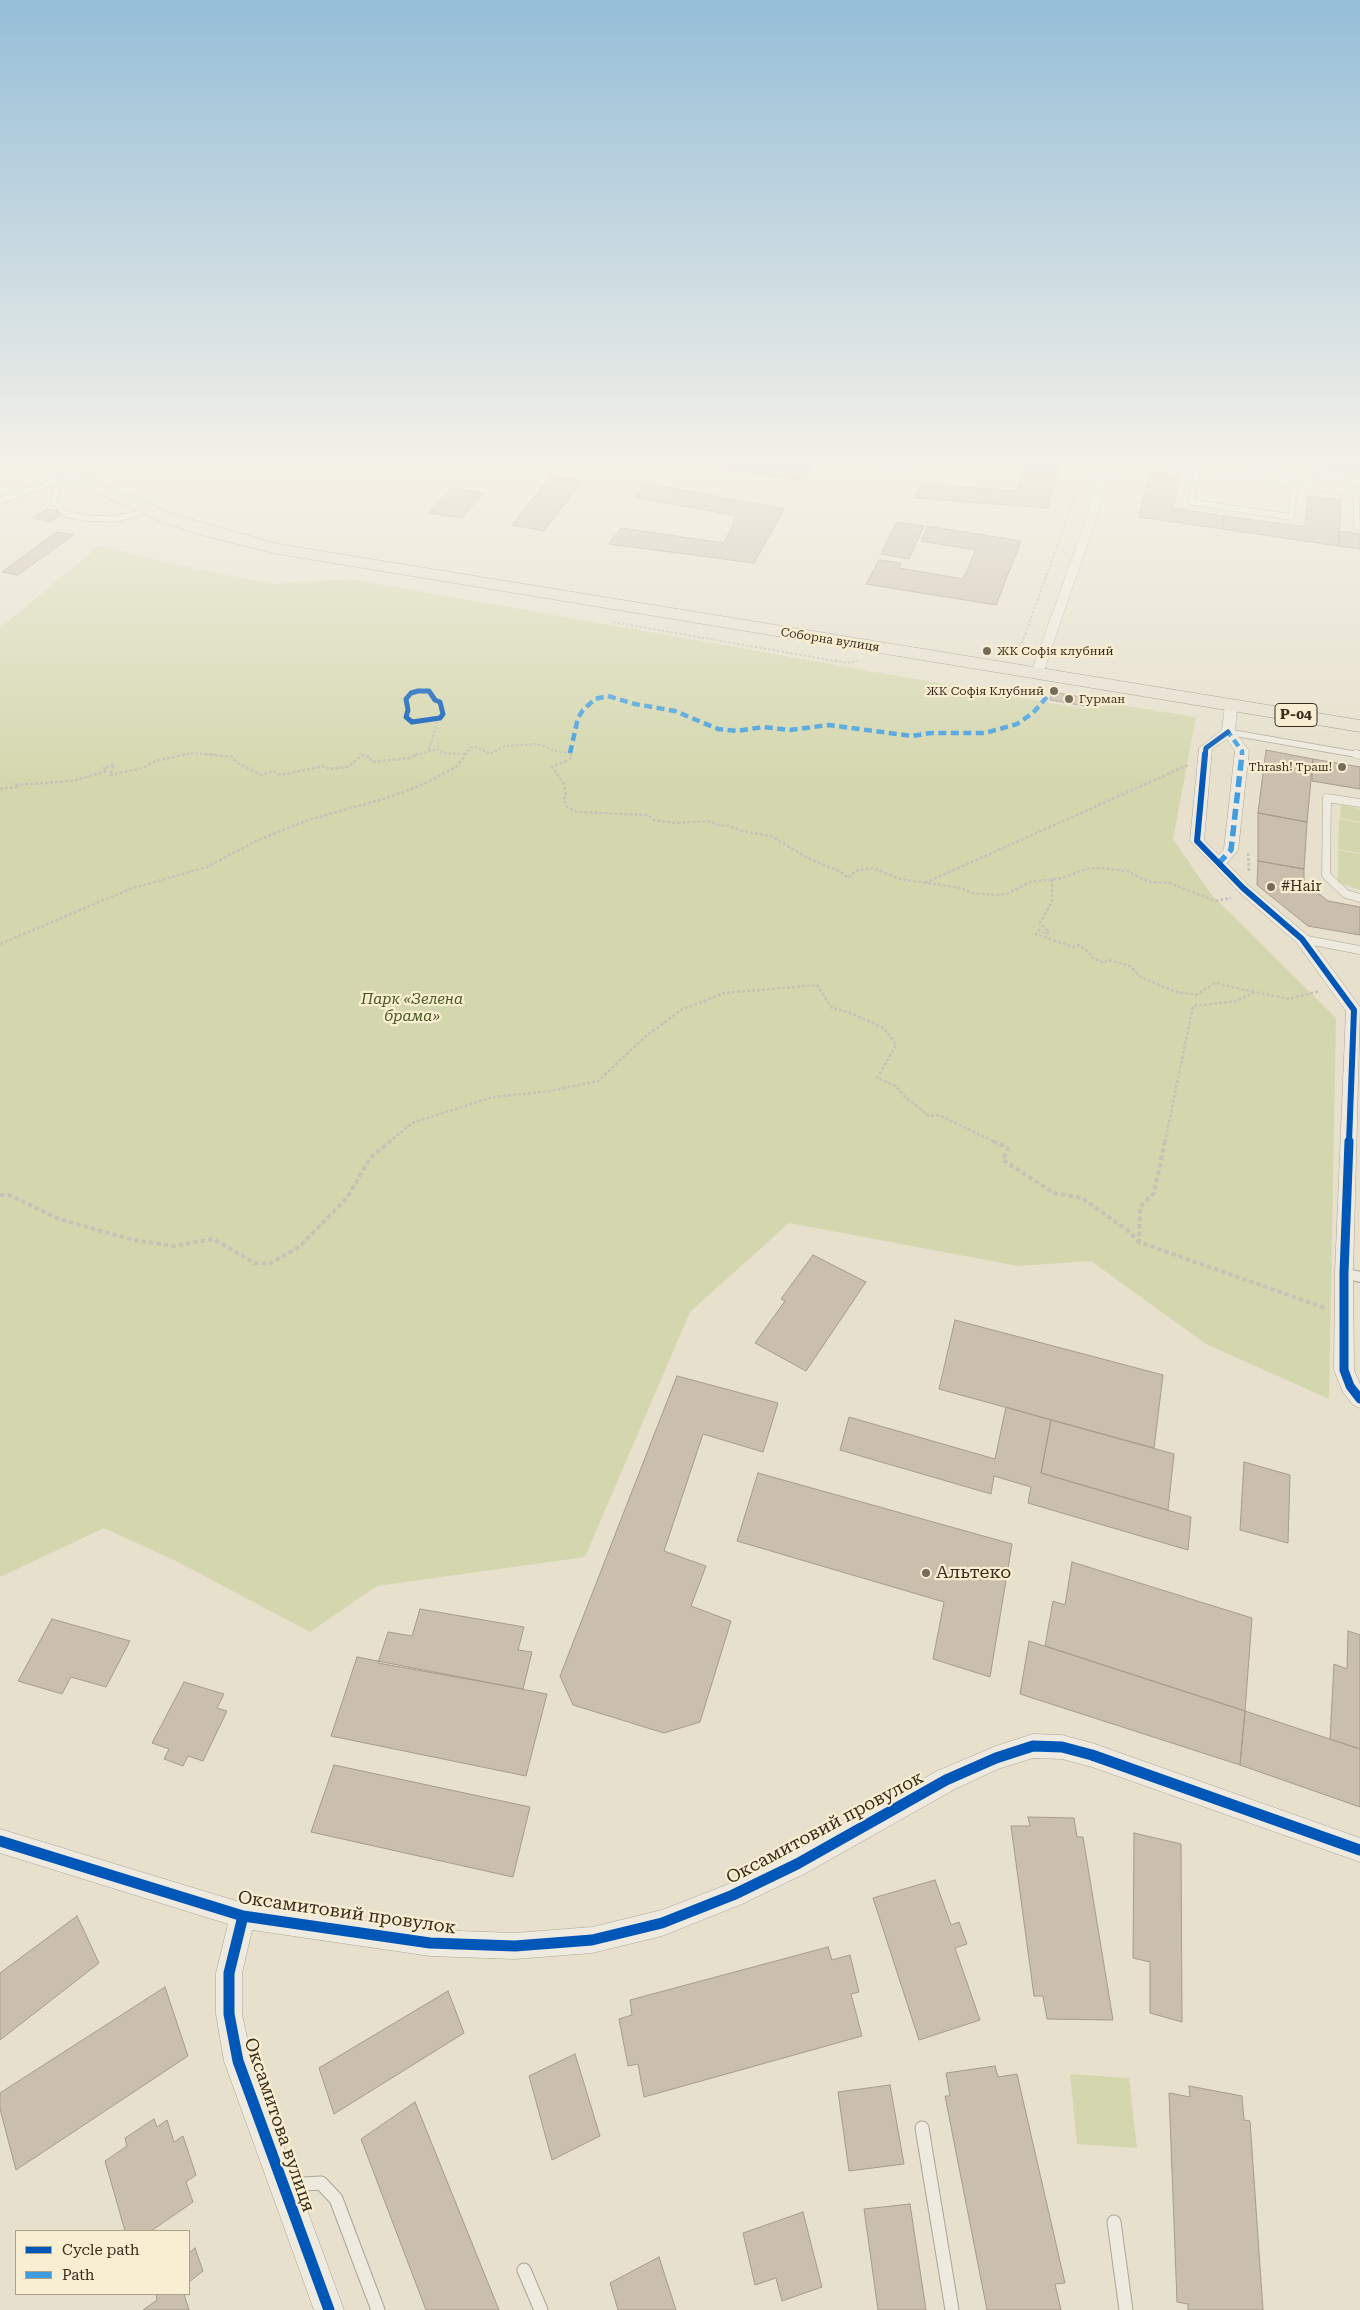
<!DOCTYPE html>
<meta charset="utf-8">
<style>
body{margin:0}
#map{position:relative;width:1360px;height:2310px;overflow:hidden;background:#e6e0cc;font-family:"Roboto Serif",serif}
canvas{display:block}
.legend{position:absolute;left:15px;top:2230px;width:175px;height:65px;box-sizing:border-box;background:#f8efd2;border:1px solid #aca18a;margin:0;padding:6px 9px;list-style:none;font-size:15px;color:#3b2d1d}
.legend li{display:flex;align-items:center;gap:10px;height:25px}
.legend b{width:25px;border:1px solid #aca18a}
</style>
<div id="map">
<canvas width="1360" height="2310"></canvas>
<ul class="legend">
<li><b style="height:6px;background:#0057b8"></b>Cycle path</li>
<li><b style="height:6px;background:#3f9ddf"></b>Path</li>
</ul>
</div>
<script>
const ctx = document.querySelector('canvas').getContext('2d');
ctx.lineJoin = 'round';
function fill(path, color) { ctx.fillStyle = color; ctx.fill(path, 'evenodd'); }
const toPath = rows => new Path2D(rows.map(r => 'M' + r).join(''));
function strokePath(path, color, width, dash) { ctx.strokeStyle = color; ctx.lineWidth = width; ctx.lineCap = dash ? 'butt' : 'round'; ctx.setLineDash(dash || []); ctx.stroke(path); }
function drawText(font, color, halo, rows, align = 'center') {
  ctx.font = font + ' "Roboto Serif",serif'; ctx.lineWidth = 4.5; ctx.setLineDash([]); ctx.textBaseline = 'middle'; ctx.strokeStyle = halo; ctx.fillStyle = color; for (const [text, x, y, turn = 0] of rows) {
    ctx.save(); ctx.translate(x, y); ctx.rotate((+turn || 0) * Math.PI / 180); ctx.textAlign = isNaN(turn) ? turn : align; if (halo) ctx.strokeText(text, 0, 0); ctx.fillText(text, 0, 0); ctx.restore();
  }
}
fill(toPath([
 [100,545,177,565,272,584,350,579,1085,709,1114,704,1196,717,1173,839,1211,894,1336,1018,1329,1399,1206,1344,1091,1261,1018,1266,789,1223,690,1312,585,1557,377,1586,310,1632,178,1562,104,1528,0,1577,0,628],
 [1341,805,1360,809,1360,822,1340,818],
 [1339,819,1360,823,1360,853,1338,849],
 [1338,850,1360,854,1360,890,1338,882],
 [1070,2074,1129,2078,1137,2148,1077,2144]
]), '#d4d7ae');
const building = toPath([
 [692,460,758,460,812,467,804,481,688,464,692,460],
 [883,460,913,460,908,470,880,467,883,460],
 [971,460,1061,460,1048,508,914,498,921,484,1017,491,1026,466,971,460],
 [1257,460,1338,460,1360,463,1360,475,1257,460],
 [1150,471,1180,475,1173,508,1224,516,1222,529,1139,517,1150,471],
 [551,476,582,481,544,531,512,525,551,476],
 [644,483,784,509,754,563,609,544,621,528,724,543,737,516,635,497,644,483],
 [451,488,483,493,462,518,428,513,451,488],
 [1308,496,1341,500,1339,546,1222,529,1224,516,1305,527,1308,496],
 [47,509,65,513,50,522,33,518,47,509],
 [897,522,924,526,909,559,881,554,897,522],
 [928,526,1021,541,996,605,866,584,879,560,901,563,899,568,963,579,976,550,921,541,928,526],
 [1339,531,1360,534,1360,549,1339,546,1339,531],
 [57,532,73,535,18,575,2,572,57,532],
 [1052,692,1087,698,1085,706,1050,700,1052,692],
 [1266,750,1313,759,1307,822,1258,813,1266,750],
 [1313,759,1360,767,1360,789,1312,781,1313,759],
 [1258,813,1307,822,1304,869,1258,861,1258,813],
 [1258,861,1304,869,1304,882,1328,901,1360,907,1360,935,1308,926,1257,885,1258,861],
 [813,1255,866,1282,806,1371,755,1343,785,1301,781,1299,813,1255],
 [955,1320,1163,1375,1154,1448,939,1389,955,1320],
 [677,1376,778,1403,763,1452,703,1434,664,1551,706,1566,691,1606,731,1621,700,1722,664,1733,573,1705,560,1676,677,1376],
 [1006,1407,1051,1420,1041,1473,1191,1517,1188,1550,1028,1503,1031,1487,994,1476,991,1494,840,1450,849,1417,995,1459,1006,1407],
 [1051,1420,1174,1454,1168,1510,1041,1473,1051,1420],
 [1244,1462,1290,1475,1288,1543,1240,1530,1244,1462],
 [758,1473,1012,1544,990,1677,933,1659,944,1602,737,1541,758,1473],
 [1072,1562,1252,1618,1245,1711,1045,1646,1053,1601,1065,1605,1072,1562],
 [420,1609,524,1627,518,1650,532,1652,523,1689,378,1663,388,1632,412,1636,420,1609],
 [52,1619,130,1641,106,1687,71,1677,62,1694,18,1681,52,1619],
 [1348,1631,1360,1635,1360,1749,1330,1739,1334,1664,1347,1669,1348,1631],
 [1029,1641,1245,1711,1240,1765,1020,1694,1029,1641],
 [357,1657,547,1694,526,1776,331,1736,357,1657],
 [184,1682,224,1694,217,1708,227,1711,203,1761,188,1756,183,1766,164,1759,169,1749,152,1743,184,1682],
 [1245,1711,1360,1749,1360,1807,1240,1765,1245,1711],
 [334,1765,530,1807,513,1877,311,1832,334,1765],
 [1028,1817,1074,1818,1077,1837,1083,1837,1113,2020,1047,2019,1043,1996,1034,1996,1011,1826,1030,1826,1028,1817],
 [1134,1833,1181,1844,1182,2022,1150,2013,1150,1962,1133,1958,1134,1833],
 [935,1880,951,1925,959,1922,967,1944,955,1948,980,2020,919,2040,873,1898,935,1880],
 [77,1916,99,1963,0,2040,0,1973,77,1916],
 [828,1947,832,1960,850,1955,859,1992,851,1994,862,2036,644,2097,638,2064,628,2066,619,2019,632,2015,630,2000,828,1947],
 [165,1987,188,2056,16,2170,0,2109,0,2093,165,1987],
 [448,1991,464,2033,334,2114,319,2068,448,1991],
 [575,2054,600,2136,552,2160,529,2076,575,2054],
 [995,2066,998,2077,1017,2074,1065,2283,1055,2284,1061,2310,987,2310,945,2096,950,2096,946,2073,995,2066],
 [890,2085,904,2164,849,2171,838,2092,890,2085],
 [1189,2086,1242,2096,1244,2120,1250,2121,1263,2310,1188,2310,1188,2304,1177,2302,1169,2093,1190,2097,1189,2086],
 [415,2102,499,2310,426,2310,361,2139,415,2102],
 [154,2119,157,2127,167,2120,174,2142,183,2136,196,2175,186,2182,193,2202,151,2231,125,2231,105,2161,127,2146,125,2138,154,2119],
 [910,2204,926,2310,878,2310,864,2209,910,2204],
 [803,2212,822,2287,782,2301,776,2278,755,2285,743,2233,803,2212],
 [195,2248,203,2271,189,2282,189,2253,195,2248],
 [659,2257,676,2310,618,2310,610,2283,659,2257],
 [156,2294,184,2294,189,2310,143,2310,157,2300,156,2294]
]);
fill(building, '#cabead');
strokePath(building, '#a79b8b', 1);
const laneFar3 = toPath([
 [1203,460,1360,482],
 [1197,470,1191,502,1291,517,1295,484],
 [72,475,61,484,55,494,54,502,65,514,84,518,111,519,129,516,145,510],
 [1356,493,1357,527,1360,527],
 [0,501,65,478],
 [1228,732,1360,755]
]);
const laneFar2 = toPath([
 [1356,754,1360,755],
 [1360,803,1327,798,1326,875,1346,894,1360,898],
 [1302,939,1360,950]
]);
const laneFar1 = toPath([
 [1344,1273,1360,1277]
]);
const lane = toPath([
 [922,2128,952,2310],
 [288,2191,304,2184,321,2183,336,2199,378,2310],
 [1114,2222,1126,2310],
 [524,2270,541,2310]
]);
const street = toPath([
 [1102,460,1112,460,1095,522,1043,673,1041,676,1033,676,1031,673,1085,522,1102,460],
 [1120,460,1144,460,1360,490,1360,496,1125,463,1120,460],
 [1231,701,1237,705,1235,732,1249,751,1238,850,1227,863,1248,885,1307,935,1360,1007,1353,1273,1354,1370,1360,1384,1360,1408,1353,1405,1343,1392,1334,1370,1335,1273,1346,1011,1297,943,1238,891,1190,841,1199,748,1222,730,1225,705,1231,701],
 [1227,739,1235,751,1224,849,1219,855,1204,840,1212,749,1227,739],
 [1033,1734,1062,1735,1092,1743,1360,1838,1360,1862,1092,1767,1062,1759,1033,1758,998,1769,955,1789,806,1873,742,1904,662,1936,592,1953,515,1959,430,1956,252,1930,242,1973,242,2014,252,2061,344,2310,314,2310,224,2061,216,2014,216,1973,228,1924,0,1853,0,1829,243,1903,430,1930,515,1933,592,1927,662,1910,726,1885,788,1855,937,1771,996,1746,1033,1734]
]);
const primary = toPath([
 [42,460,61,460,94,480,173,514,278,544,1360,720,1360,732,278,554,198,534,161,522,82,486,42,460]
]);
strokePath(laneFar3, '#aba596', 7);
strokePath(laneFar2, '#aba596', 9);
strokePath(laneFar1, '#aba596', 12);
strokePath(lane, '#aba596', 15);
strokePath(street, '#aba596', 1);
strokePath(primary, '#908a7c', 1);
strokePath(toPath([
 [613,622,847,663,858,661],
 [1015,654,1018,646,1022,643,1088,460],
 [429,750,438,719],
 [182,755,193,753,217,755],
 [362,755,364,755],
 [415,755,438,749,443,753,466,754],
 [465,755,471,747,477,747,490,754,505,746,538,744,558,752,570,753,571,755]
]), '#c7c1b6', 2, [2.5, 2]);
strokePath(toPath([
 [205,754,232,757,236,762,261,775,274,771,280,775,325,766,329,769,348,767,362,755,369,757,372,762,409,758,418,754],
 [570,754,572,758,552,767,564,784,566,795,564,799,567,807,577,812,648,815,654,820,676,823,708,821,721,826,726,825,742,831,771,836,808,858,841,872,848,878,855,871,873,868,900,879,961,888,972,893,996,895,1007,894,1030,882,1063,878,1086,869,1099,868,1127,871,1149,882,1170,883,1215,901,1231,898],
 [0,789,17,787,15,785,72,781,107,771,104,768,114,764,110,775,143,768,156,761,187,754],
 [1248,853,1249,872],
 [1052,879,1052,902,1040,923,1049,932,1046,934,1039,930,1036,934,1073,947,1079,945,1089,952,1091,957,1104,963,1108,960,1130,966,1142,978,1177,992,1196,995,1215,983,1254,992],
 [925,883,1188,765],
 [0,944,130,889,207,867,256,841,308,820,390,797,424,784,456,767,466,754],
 [389,1142,412,1123,493,1097,550,1091,598,1081,646,1036,681,1010,724,993,817,985,832,1008,848,1012,884,1028,896,1045,877,1078,896,1086,904,1096,929,1116,939,1115,995,1142],
 [1165,1142,1193,1006,1237,1001,1255,992,1289,999,1320,991]
]), '#c7c1b6', 2.5, [3, 2]);
strokePath(toPath([
 [993,1141,1008,1148,1003,1160,1054,1193,1082,1198,1127,1230,1139,1242],
 [1165,1141,1154,1193,1140,1207,1139,1242,1325,1308],
 [0,1195,9,1195,59,1219,133,1240,175,1246,213,1239,255,1263,269,1264,299,1247,347,1198,370,1158,391,1141]
]), '#c7c1b6', 4, [4.5, 3]);
strokePath(laneFar3, '#eeeadf', 5.5);
strokePath(laneFar2, '#eeeadf', 8);
strokePath(laneFar1, '#eeeadf', 10);
strokePath(lane, '#eeeadf', 13);
fill(street, '#eeeadf');
fill(primary, '#e6e0cf');
strokePath(toPath([
 [1226,734,1228,732,1242,751,1242,755],
 [570,753,578,718,583,710,595,699,608,696,635,704,675,711,718,729,737,731,763,727,790,730,829,725,912,736,931,733,985,733,1017,724,1033,713,1053,690]
]), '#3f9ddf', 4.5, [8, 4.5]);
strokePath(toPath([
 [1218,864,1231,850,1242,754]
]), '#3f9ddf', 5.5, [11, 5.5]);
strokePath(toPath([
 [418,691,429,691,435,700,440,702,443,714,440,718,412,722,406,717,408,710,406,699,411,693,418,691],
 [1205,755,1206,748,1228,732]
]), '#0057b8', 5);
strokePath(toPath([
 [1205,754,1197,841,1243,888,1302,939,1354,1010,1349,1142]
]), '#0057b8', 6);
strokePath(toPath([
 [1349,1141,1344,1273,1344,1370,1350,1386,1360,1399]
]), '#0057b8', 9);
strokePath(toPath([
 [0,1841,243,1916,430,1943,515,1946,592,1940,662,1923,733,1895,797,1864,946,1780,996,1758,1033,1746,1062,1747,1092,1755,1360,1850],
 [243,1916,229,1973,229,2014,238,2061,329,2310]
]), '#0057b8', 11);
const sky = ctx.createLinearGradient(0, 0, 0, 783);
sky.addColorStop(0, '#95bed8');
sky.addColorStop(0.59, '#f4f1e8');
sky.addColorStop(1, '#f4f1e800');
ctx.fillStyle = sky;
ctx.fillRect(0, 0, 1360, 783);
for (const [x, y, r, color] of [
 [987,651,5,"#776c5a"],
 [1054,691,5,"#776c5a"],
 [1069,699,5,"#776c5a"],
 [1342,767,5,"#776c5a"],
 [1271,887,5,"#776c5a"],
 [926,1573,5,"#776c5a"]
]) { const dot = new Path2D(); dot.arc(x, y, r, 0, 2 * Math.PI); ctx.fillStyle = color; ctx.fill(dot); strokePath(dot, '#f8efd2', 2); }
drawText('12px', '#3b2d1d', '#f8efd2', [
 ["Соборна вулиця",830,640,9]
]);
drawText('12px', '#3b2d1d', '#f8efd2', [
 ["ЖК Софія клубний",997,651],
 ["ЖК Софія Клубний",1044,691,"right"],
 ["Гурман",1079,699],
 ["Thrash! Траш!",1332,767,"right"]
], 'left');
for (const [x, y, w] of [
 [1296,715,42]
]) { const box = new Path2D(); box.roundRect(x - w / 2, y - 11.5, w, 23, 4); ctx.fillStyle = '#f8efd2'; ctx.fill(box); strokePath(box, '#3b2d1d', 1); }
drawText('bold 14px', '#3b2d1d', null, [
 ["Р-04",1296,715]
]);
drawText('15px', '#3b2d1d', '#f8efd2', [
 ["#Hair",1281,887]
], 'left');
drawText('italic 15px', '#475822', '#f8efd2', [
 ["Парк «Зелена",412,1000],
 ["брама»",412,1017]
]);
drawText('18px', '#3b2d1d', '#f8efd2', [
 ["Альтеко",936,1573]
], 'left');
drawText('18px', '#3b2d1d', '#f8efd2', [
 ["Оксамитовий провулок",825,1828,-28],
 ["Оксамитовий провулок",347,1913,8],
 ["Оксамитова вулиця",279,2125,71]
]);
</script>
